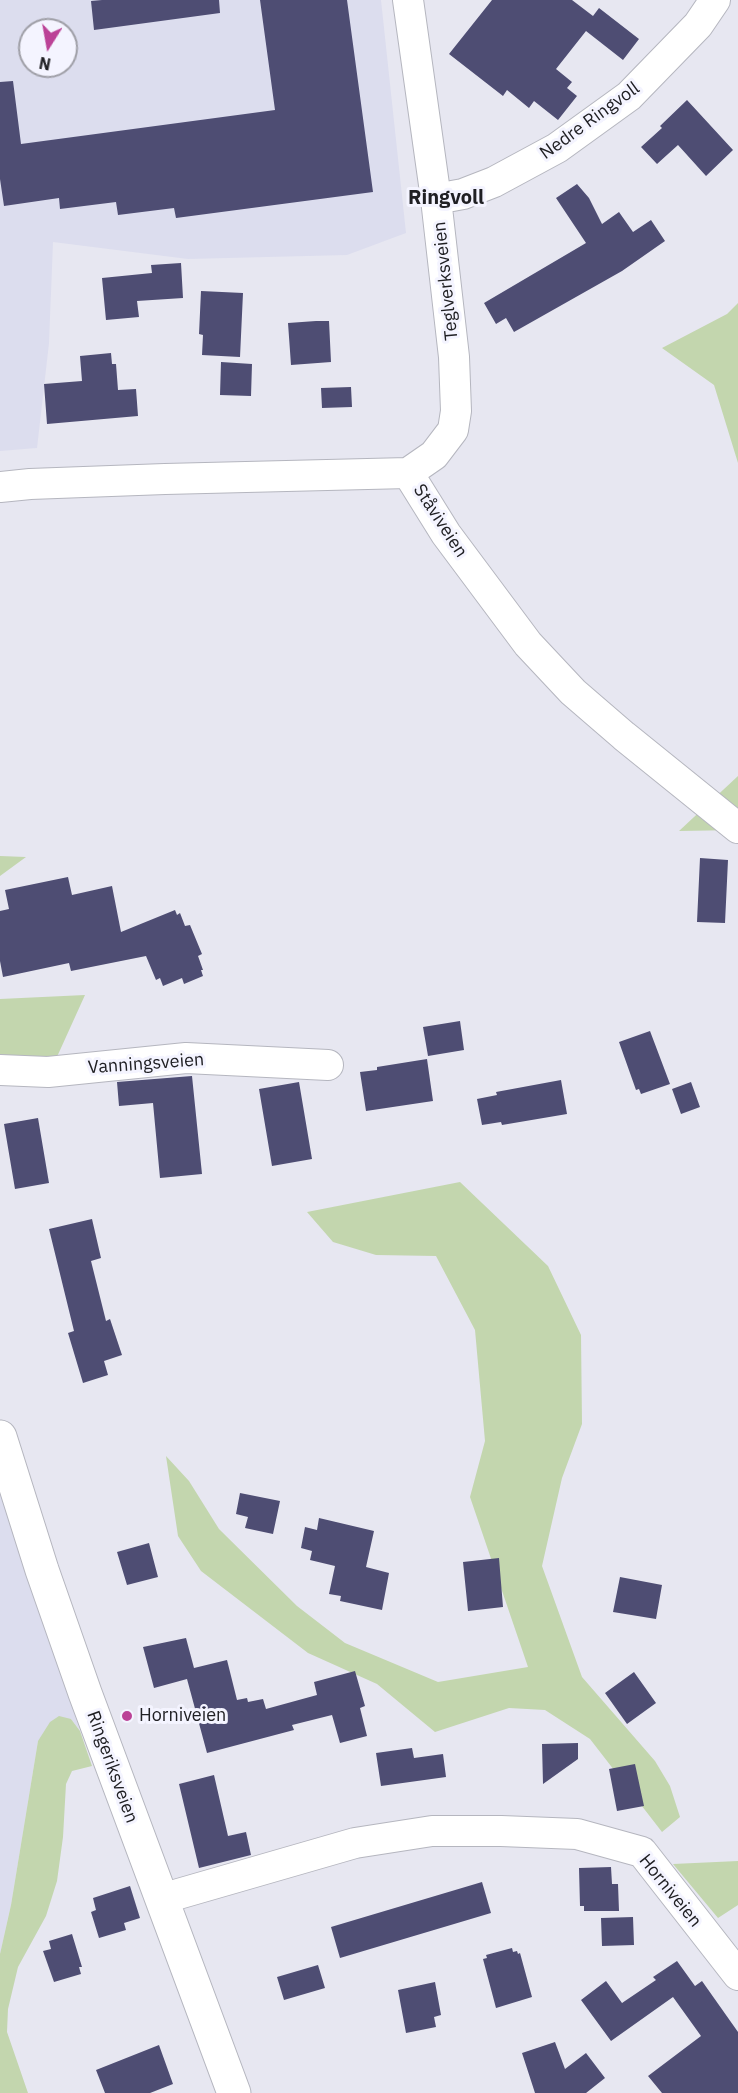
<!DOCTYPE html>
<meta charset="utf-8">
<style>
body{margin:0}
#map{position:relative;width:738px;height:2093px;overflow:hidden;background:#e7e7f1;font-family:"IBM Plex Sans",sans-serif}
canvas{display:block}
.north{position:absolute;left:18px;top:18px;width:60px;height:60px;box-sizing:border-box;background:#f4f4ff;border:2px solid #9f9fa7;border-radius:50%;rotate:191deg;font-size:16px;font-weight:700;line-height:24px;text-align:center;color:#202024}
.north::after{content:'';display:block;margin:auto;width:21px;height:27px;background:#bb4297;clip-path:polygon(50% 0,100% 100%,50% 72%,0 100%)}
</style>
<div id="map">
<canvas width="738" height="2093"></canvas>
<div class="north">N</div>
</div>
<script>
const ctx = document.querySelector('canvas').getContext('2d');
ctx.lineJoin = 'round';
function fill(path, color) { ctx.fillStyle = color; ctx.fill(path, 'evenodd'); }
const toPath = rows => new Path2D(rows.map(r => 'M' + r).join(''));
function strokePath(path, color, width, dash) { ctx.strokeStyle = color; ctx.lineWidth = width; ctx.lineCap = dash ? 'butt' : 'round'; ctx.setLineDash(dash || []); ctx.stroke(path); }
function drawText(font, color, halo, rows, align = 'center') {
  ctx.font = font + ' "IBM Plex Sans",sans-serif'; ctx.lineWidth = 6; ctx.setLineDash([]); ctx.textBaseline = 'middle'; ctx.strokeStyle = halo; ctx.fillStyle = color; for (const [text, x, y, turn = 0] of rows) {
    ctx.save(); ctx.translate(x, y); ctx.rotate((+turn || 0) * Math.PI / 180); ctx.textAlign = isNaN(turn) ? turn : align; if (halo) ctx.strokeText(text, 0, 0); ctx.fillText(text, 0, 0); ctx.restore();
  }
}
fill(toPath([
 [0,0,381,0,406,233,347,255,188,259,53,242,49,343,37,448,0,451],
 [30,30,66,30,66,66,30,66],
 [0,1489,80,1731,71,1719,38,1741,11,1905,0,1954]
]), '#dcddee');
fill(toPath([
 [738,303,738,463,714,385,662,348,727,314],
 [738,776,738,830,679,831],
 [0,856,26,857,0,876],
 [85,995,56,1059,0,1060,0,999],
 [460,1182,548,1266,581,1335,582,1424,562,1478,542,1566,582,1677,655,1761,670,1786,680,1817,662,1832,590,1739,545,1710,509,1708,435,1732,377,1684,308,1653,201,1571,178,1536,166,1456,189,1481,219,1529,297,1606,345,1643,438,1682,528,1667,470,1497,485,1441,475,1330,436,1256,376,1255,333,1242,307,1212],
 [59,1716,71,1719,80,1731,92,1766,72,1771,66,1784,63,1837,57,1881,46,1916,18,1967,8,2009,7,2032,28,2093,0,2093,0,1954,11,1905,38,1741,50,1722],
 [738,1861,738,1905,718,1918,673,1864]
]), '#c3d6ae');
fill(toPath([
 [102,0,219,0,220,13,94,30,91,1],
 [260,0,347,0,373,192,176,218,174,208,118,215,116,202,60,209,59,198,4,206,0,179,0,82,13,81,21,144,275,110],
 [492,0,572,0,593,16,599,8,639,39,623,60,586,31,556,69,572,82,567,88,577,96,558,120,534,101,529,108,507,90,503,96,449,54],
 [687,100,733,150,706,176,678,145,657,164,641,147,662,128,660,126],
 [577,184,589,198,602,224,619,212,633,232,651,220,665,241,622,271,514,332,506,318,496,324,484,303,586,243,556,198],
 [181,263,183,298,137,301,139,317,106,320,102,278,152,273,151,265],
 [201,291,243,293,240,357,202,355,203,335,199,334],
 [316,321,329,321,331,362,291,365,288,323],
 [111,353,112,364,116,364,118,390,136,389,138,416,47,424,44,384,82,381,80,356],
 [221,362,252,364,251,396,220,395],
 [351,387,352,407,322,408,321,388],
 [700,858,728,860,725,923,697,922],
 [68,877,72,895,112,886,121,932,175,910,177,915,180,913,185,926,190,925,202,954,198,956,203,970,201,970,203,976,184,984,182,978,163,986,160,978,156,980,146,956,71,971,69,963,3,977,0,961,0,911,9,909,5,890],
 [460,1021,464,1050,428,1056,423,1027],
 [650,1031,670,1084,641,1094,639,1089,636,1090,619,1042],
 [427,1059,433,1101,366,1111,360,1072,377,1070,377,1067],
 [192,1076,202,1174,160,1178,153,1103,119,1106,117,1082],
 [561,1080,567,1114,502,1125,501,1122,482,1125,477,1099,497,1095,496,1092],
 [299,1082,312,1159,272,1166,259,1089],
 [691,1082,700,1107,681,1114,672,1089],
 [38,1118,49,1183,15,1189,4,1124],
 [92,1219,101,1258,91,1261,106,1321,110,1319,122,1355,104,1361,108,1375,83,1383,68,1333,74,1331,49,1229],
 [240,1493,280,1501,273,1534,245,1528,248,1517,236,1514],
 [319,1518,374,1531,366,1567,389,1573,382,1610,340,1601,341,1596,329,1594,335,1566,310,1560,312,1551,301,1548,305,1527,317,1530],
 [149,1543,158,1577,127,1585,117,1552],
 [499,1558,503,1607,468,1611,463,1562],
 [620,1577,662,1585,656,1619,613,1612],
 [186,1638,194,1668,227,1660,237,1700,247,1698,248,1702,263,1699,266,1709,317,1695,314,1682,355,1671,365,1706,360,1708,367,1736,340,1743,332,1715,292,1725,294,1730,207,1753,187,1679,154,1688,143,1647],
 [634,1672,656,1703,627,1724,605,1693],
 [578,1743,578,1759,543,1784,542,1744],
 [412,1748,414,1758,443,1754,446,1777,381,1786,376,1753],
 [635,1764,644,1806,617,1811,609,1769],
 [214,1775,228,1836,246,1832,251,1855,199,1868,179,1784],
 [611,1867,612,1884,618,1884,619,1911,584,1911,584,1906,580,1906,579,1868],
 [482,1882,491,1913,340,1958,331,1927],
 [130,1886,140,1918,124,1923,126,1930,99,1938,91,1912,96,1910,93,1898],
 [633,1917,634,1945,602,1946,601,1918],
 [72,1934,82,1967,79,1967,81,1974,54,1982,43,1951,51,1949,49,1941],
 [512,1948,513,1952,517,1951,518,1954,520,1953,532,1997,496,2008,483,1959,487,1958,486,1955],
 [677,1961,695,1986,702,1981,738,2032,738,2093,662,2093,648,2076,701,2036,673,1997,611,2041,581,2000,606,1981,622,2003,656,1980,653,1977],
 [318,1965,325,1988,284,2000,277,1977],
 [435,1982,441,2015,434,2017,436,2027,406,2033,398,1990],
 [555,2042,565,2069,586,2053,605,2078,586,2093,535,2093,522,2053],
 [159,2045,173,2084,150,2093,105,2093,96,2070]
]), '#4e4d73');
const minor = toPath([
 [408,0,436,199,454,357,456,411,453,430,434,455,408,473],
 [436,199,463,194,494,182,557,148,629,96,698,25,715,0],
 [0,487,30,484,165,479,408,473,446,534,528,644,573,692,624,736,738,828],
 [0,1070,48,1072,186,1058,328,1065],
 [161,1899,355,1843,432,1831,501,1831,577,1834,642,1852,738,1975]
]);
const major = toPath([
 [0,1437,42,1570,85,1693,234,2093]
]);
strokePath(minor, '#b5b6bf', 32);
strokePath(major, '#b5b6bf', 35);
strokePath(minor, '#fff', 30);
strokePath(major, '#fff', 33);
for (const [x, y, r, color] of [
 [127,1716,6,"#bb4297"]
]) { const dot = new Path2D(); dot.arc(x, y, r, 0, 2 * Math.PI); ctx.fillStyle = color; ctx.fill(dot); strokePath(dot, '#f4f4ff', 2); }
drawText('18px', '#202024', '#f4f4ff', [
 ["Nedre Ringvoll",590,121,-36],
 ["Teglverksveien",446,281,-96],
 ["Ståviveien",440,521,57],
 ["Vanningsveien",146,1064,-4],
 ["Ringeriksveien",112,1767,70],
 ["Horniveien",670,1891,51]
]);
drawText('18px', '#202024', '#f4f4ff', [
 ["Horniveien",139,1716]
], 'left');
drawText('bold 20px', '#202024', '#f4f4ff', [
 ["Ringvoll",446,198]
]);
</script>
